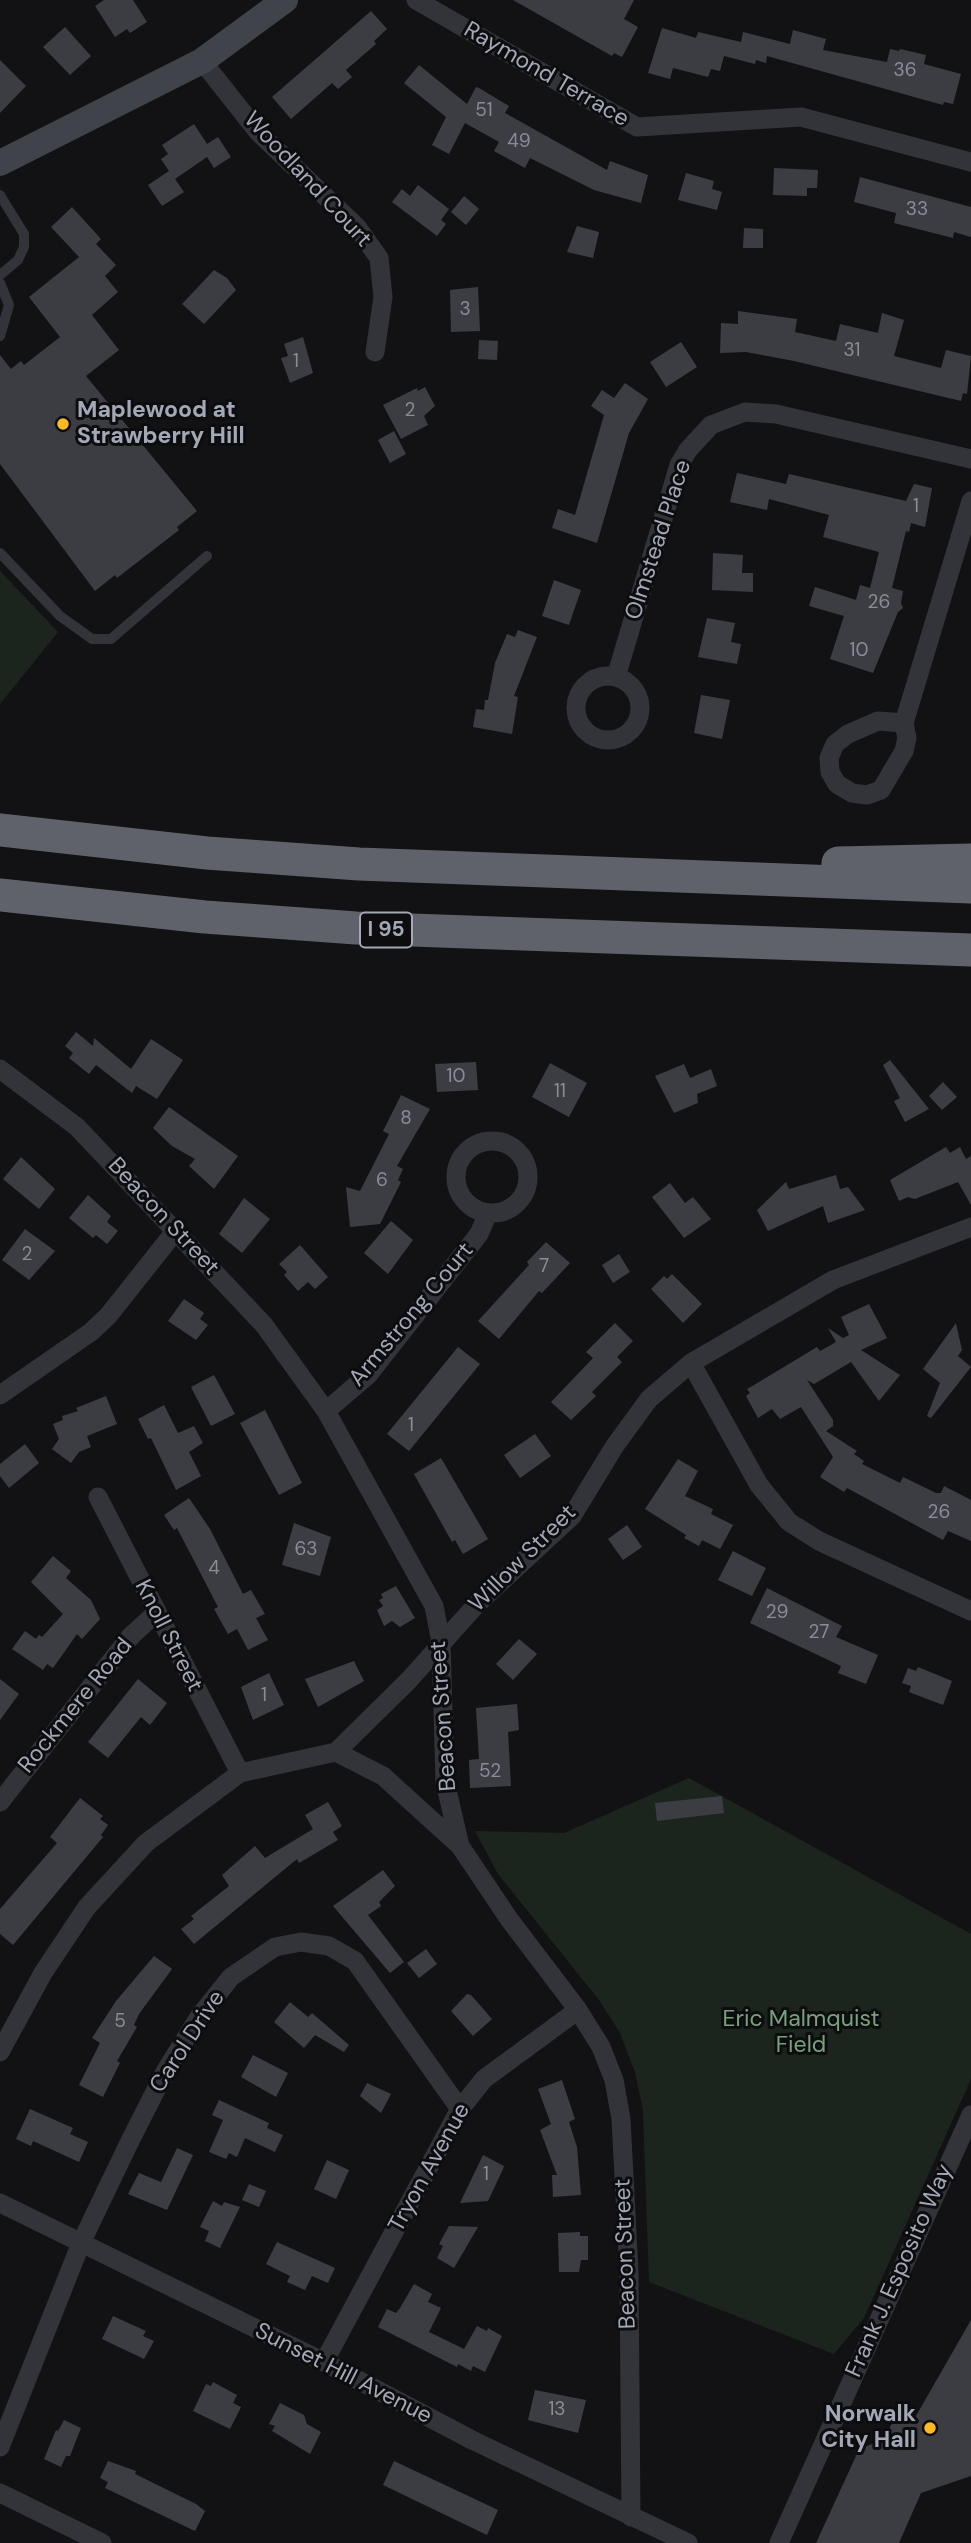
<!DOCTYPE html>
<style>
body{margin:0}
canvas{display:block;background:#121214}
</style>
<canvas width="971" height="2543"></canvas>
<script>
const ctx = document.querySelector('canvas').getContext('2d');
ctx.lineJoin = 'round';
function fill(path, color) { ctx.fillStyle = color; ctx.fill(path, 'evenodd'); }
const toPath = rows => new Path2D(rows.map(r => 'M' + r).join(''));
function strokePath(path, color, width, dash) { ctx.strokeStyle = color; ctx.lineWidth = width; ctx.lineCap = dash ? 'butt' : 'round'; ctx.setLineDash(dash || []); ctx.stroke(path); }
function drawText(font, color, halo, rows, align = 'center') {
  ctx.font = font + ' "DM Sans",sans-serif'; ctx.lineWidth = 6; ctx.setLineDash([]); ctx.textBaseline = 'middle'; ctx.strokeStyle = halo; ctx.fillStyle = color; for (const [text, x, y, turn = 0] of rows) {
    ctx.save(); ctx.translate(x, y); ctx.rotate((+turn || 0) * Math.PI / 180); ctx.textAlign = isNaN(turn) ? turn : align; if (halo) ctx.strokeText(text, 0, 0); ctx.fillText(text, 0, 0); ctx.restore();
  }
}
fill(toPath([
 [0,571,58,632,0,704],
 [689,1778,971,1934,971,2079,864,2318,834,2354,649,2282,643,2110,635,2072,620,2033,599,2000,498,1874,475,1831,564,1833]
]), '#1c241e');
fill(toPath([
 [104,0,133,0,147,22,130,33,127,29,115,37,95,6],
 [513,0,634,0,624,19,638,27,622,57,614,53,612,56],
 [371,11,387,29,374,41,376,44,346,70,352,77,338,89,332,83,291,119,272,97],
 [65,27,91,56,70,75,43,47],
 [662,28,696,38,698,32,741,42,743,32,790,44,793,30,826,39,823,50,887,62,890,49,899,51,900,49,926,55,924,64,961,74,953,104,944,102,943,105,767,56,766,63,756,60,755,64,724,56,720,71,711,69,708,77,673,68,670,79,648,73],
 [0,60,26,86,0,113],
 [419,65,467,104,476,87,479,88,509,106,505,113,607,170,610,161,648,175,641,203,594,190,530,158,525,168,494,151,499,142,465,123,449,154,432,145,446,117,404,83],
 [194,124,207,144,218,137,231,157,214,168,207,157,175,179,184,192,162,206,148,185,169,171,161,159,168,154,162,145],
 [774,168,818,170,817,188,807,188,807,196,773,195],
 [686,173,714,181,712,189,722,192,717,210,678,200],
 [860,177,971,207,971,237,954,232,953,238,894,223,896,213,854,202],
 [418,185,449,209,441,220,446,224,437,236,392,202,402,189,410,196],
 [464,196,479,209,466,225,451,212],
 [72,207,101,239,96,244,116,265,105,276,118,292,92,315,119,350,86,376,197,511,177,527,179,530,117,578,115,575,95,591,0,464,0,355,11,369,21,361,24,365,60,337,29,297,79,257,51,227],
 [577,226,599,232,593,258,567,252],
 [744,228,763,229,763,248,743,248],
 [214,270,227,278,236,290,204,324,182,304],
 [478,287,480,331,451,332,450,290],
 [738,311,797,319,795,332,836,341,840,324,878,333,882,313,904,320,894,356,941,368,946,350,971,356,967,394,963,393,961,401,794,361,746,352,720,353,721,323,738,324],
 [303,337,313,373,290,383,281,358,288,356,284,344],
 [479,340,498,341,497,360,478,359],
 [681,342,697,367,666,387,650,362],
 [625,383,648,399,629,433,597,543,552,528,558,509,575,515,604,415,591,406,602,390,614,398],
 [425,387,435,406,424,416,428,425,401,439,383,405,417,388,418,391],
 [394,431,406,454,390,463,378,440],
 [737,473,786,484,789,474,906,501,914,484,932,488,925,527,911,523,909,532,906,531,892,588,903,591,901,603,903,608,898,612,873,673,830,659,844,616,809,606,815,587,856,600,860,585,870,588,879,552,823,537,829,515,769,499,767,510,730,502],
 [713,553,743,555,742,573,753,573,753,592,712,590],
 [554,580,581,590,569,625,542,616],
 [707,618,735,623,731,642,741,644,737,664,698,657],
 [518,630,537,637,514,696,518,697,512,734,473,727,476,709,484,710,485,700,488,700,495,663,507,634,515,637],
 [701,695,730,700,722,739,694,733],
 [76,1032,93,1046,94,1038,131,1069,151,1039,183,1060,157,1099,136,1086,132,1093,96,1065,89,1074,69,1058,73,1053,65,1046],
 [890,1060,929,1109,905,1122,894,1101,900,1098,883,1065],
 [476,1062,478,1090,437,1092,435,1064],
 [550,1063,587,1083,569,1117,532,1097],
 [684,1064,690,1078,711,1069,717,1086,697,1094,698,1103,674,1113,655,1076],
 [943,1082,957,1097,942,1110,929,1096],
 [401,1095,430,1109,397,1166,403,1169,398,1180,401,1182,380,1224,350,1227,346,1187,360,1191,389,1134,383,1131],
 [169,1107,238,1156,214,1189,189,1166,195,1159,172,1146,153,1128],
 [946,1147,950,1153,960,1147,966,1159,971,1156,971,1205,958,1182,915,1199,908,1197,899,1201,890,1180],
 [21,1157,55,1189,39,1209,3,1179],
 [836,1175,840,1189,848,1187,865,1210,828,1223,823,1206,768,1231,757,1210,786,1182,789,1189],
 [670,1183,685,1203,693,1197,711,1219,684,1238,652,1197],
 [88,1195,111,1216,107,1222,118,1231,107,1244,96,1235,93,1238,69,1218],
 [244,1198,270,1219,242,1253,219,1234],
 [391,1221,413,1240,388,1274,364,1253],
 [25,1229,55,1251,29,1280,2,1260],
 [546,1242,570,1263,542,1293,539,1291,499,1339,478,1321,529,1265,527,1262],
 [300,1245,328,1277,315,1289,308,1282,298,1291,284,1275,287,1272,279,1264],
 [619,1254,630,1272,613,1283,602,1265],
 [672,1274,702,1304,683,1323,651,1289,664,1276,667,1279],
 [184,1299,204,1313,200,1319,208,1325,196,1340,168,1321],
 [869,1304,887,1338,861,1350,900,1375,879,1401,851,1362,814,1384,807,1380,833,1420,833,1426,826,1431,857,1451,854,1454,864,1461,862,1464,900,1483,903,1477,936,1493,941,1493,944,1486,971,1500,971,1541,948,1531,943,1540,847,1488,844,1492,820,1477,833,1457,801,1407,780,1419,772,1409,758,1418,746,1396,750,1393,747,1389,754,1385,817,1347,820,1351,836,1342,828,1328,843,1338,849,1335,841,1317],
 [615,1323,633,1341,617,1357,622,1362,592,1392,596,1396,571,1420,551,1402,593,1358,586,1352],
 [956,1323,962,1350,958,1356,971,1367,931,1418,927,1416,940,1383,923,1369],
 [458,1347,480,1364,409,1451,387,1434],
 [214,1375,235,1414,211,1426,191,1387],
 [106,1396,117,1424,87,1436,91,1447,79,1452,71,1463,52,1449,59,1439,53,1424,63,1420,62,1416,78,1411,76,1408],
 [164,1405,178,1433,194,1426,203,1443,189,1452,201,1476,176,1490,151,1438,148,1439,138,1419],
 [265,1410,302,1483,279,1495,240,1423],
 [535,1434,551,1456,520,1478,504,1455],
 [25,1444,39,1463,9,1488,0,1476,0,1464],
 [441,1458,488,1539,463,1554,455,1540,452,1542,414,1474],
 [678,1459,698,1471,685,1496,713,1509,711,1514,733,1525,720,1549,702,1540,699,1546,684,1538,686,1535,645,1509],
 [189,1498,210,1529,243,1594,251,1590,265,1614,256,1618,268,1640,248,1650,237,1629,228,1634,214,1609,218,1607,177,1528,174,1530,164,1515],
 [294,1523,331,1537,320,1576,282,1565],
 [627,1525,642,1547,623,1560,608,1539],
 [733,1551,766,1568,752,1596,718,1580],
 [53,1556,71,1571,66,1578,91,1600,100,1619,82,1639,77,1634,53,1668,47,1664,43,1670,12,1649,25,1631,36,1639,39,1635,42,1637,63,1614,31,1582],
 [396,1586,415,1618,400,1627,392,1621,384,1626,377,1610,383,1606,379,1600,383,1598,381,1594],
 [767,1588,842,1626,836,1637,878,1655,866,1684,838,1673,841,1666,750,1623],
 [519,1639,537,1654,513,1680,496,1664],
 [354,1661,364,1681,318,1707,305,1679],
 [918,1667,952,1681,943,1705,909,1692,911,1686,902,1683,908,1668,916,1671],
 [269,1673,284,1705,253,1720,241,1687],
 [0,1679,19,1694,0,1720],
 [138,1679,167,1703,150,1725,141,1717,108,1758,88,1742],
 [517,1704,519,1730,508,1732,511,1786,470,1788,469,1760,479,1759,476,1708],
 [722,1796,724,1813,657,1821,655,1803],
 [80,1798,103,1816,100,1819,108,1825,101,1835,103,1837,13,1945,0,1934,0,1909,57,1843,50,1837],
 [328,1802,342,1826,333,1832,338,1840,299,1863,297,1859,194,1944,181,1929,194,1919,191,1916,229,1886,222,1875,255,1846,265,1858,313,1829,305,1815],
 [383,1870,395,1886,379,1902,381,1906,368,1915,404,1962,390,1973,333,1906],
 [426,1949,437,1964,419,1978,407,1963],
 [154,1956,172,1969,139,2014,134,2025,137,2027,117,2061,120,2063,103,2097,79,2085,100,2043,92,2038,116,2001],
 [467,1994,471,1995,492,2019,473,2036,451,2011],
 [290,2002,308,2017,312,2013,349,2045,344,2052,315,2035,304,2048,274,2022],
 [253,2055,288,2073,276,2097,241,2077],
 [562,2080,575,2119,569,2122,577,2147,581,2195,553,2197,552,2175,557,2175,540,2130,551,2124,538,2089],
 [367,2083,391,2094,381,2113,360,2096],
 [219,2100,269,2123,267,2128,283,2135,275,2152,245,2138,237,2157,229,2153,226,2159,209,2152,223,2120,212,2115],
 [30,2109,73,2128,70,2134,88,2142,79,2162,33,2141,31,2146,16,2139],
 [177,2148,193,2155,167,2210,128,2194,139,2173,161,2182],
 [483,2155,504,2166,503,2169,488,2201,460,2203],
 [327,2160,349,2170,336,2199,314,2189],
 [249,2184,266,2191,259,2207,242,2200],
 [213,2201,222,2206,224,2202,240,2207,220,2248,205,2241,209,2231,200,2227],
 [449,2226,478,2227,454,2268,437,2258,443,2246,439,2244],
 [580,2232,580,2236,588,2236,588,2260,581,2260,579,2272,559,2272,558,2233],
 [277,2242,335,2268,328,2283,312,2276,305,2290,287,2282,290,2276,266,2264],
 [414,2284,432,2294,428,2302,441,2308,429,2332,464,2349,477,2326,487,2331,488,2328,502,2336,485,2372,473,2366,471,2371,458,2364,457,2367,378,2327,387,2309,396,2313,400,2308],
 [113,2316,146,2331,143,2336,154,2341,144,2359,102,2339],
 [971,2320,971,2476,921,2493,899,2543,816,2543,856,2456,854,2450,882,2441,897,2415,912,2423],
 [213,2382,237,2395,233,2403,241,2407,230,2429,193,2411,206,2384,211,2386],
 [535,2390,586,2400,578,2433,528,2420],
 [280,2403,304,2415,307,2424,321,2432,310,2454,272,2431,275,2426,269,2424],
 [64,2420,81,2428,70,2456,66,2456,61,2467,44,2459,56,2430,58,2431],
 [108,2461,136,2471,135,2474,196,2504,205,2511,195,2531,105,2488,108,2482,100,2478],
 [394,2461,498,2510,487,2535,383,2485]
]), '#3c3d42');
strokePath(toPath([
 [0,195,24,234,24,247,18,260,0,275],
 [0,283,9,305,0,336],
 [0,553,60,616,92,639,111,639,207,556]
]), '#333439', 10);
strokePath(toPath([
 [416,0,637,127,801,117,971,162],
 [202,61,259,133,357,227,379,258,383,297,375,352],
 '576 708a32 32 0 1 1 64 0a32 32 0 1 1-64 0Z',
 [616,677,679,465,688,450,711,425,745,412,776,414,971,459],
 [904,723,878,721,848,734,835,744,829,758,830,772,837,784,852,793,867,795,881,790,904,751,907,738,904,723,971,501],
 [0,1069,77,1127,264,1325,326,1411,434,1606,441,1642,445,1782,460,1846,509,1919,578,2010,601,2047,614,2080,621,2119,629,2273,631,2517],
 '456 1177a36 36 0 1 1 72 0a36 36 0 1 1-72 0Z',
 [691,1363,759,1485,789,1522,819,1541,971,1611],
 [0,1395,91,1332,108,1316,177,1229],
 [326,1411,368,1375,479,1234,488,1213],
 [98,1497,240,1773],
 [336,1752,383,1776,460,1846],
 [0,1802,131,1636,156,1613],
 [0,2052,43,1973,87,1907,146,1843,240,1773,336,1752,409,1680,477,1604,572,1516,614,1447,649,1399,691,1363,833,1280,971,1227],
 [0,2203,324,2362,472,2440,688,2543],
 [324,2362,460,2109,484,2079,578,2010],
 [0,2447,81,2243,129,2143,166,2070,199,2017,231,1977,275,1947,301,1942,329,1946,355,1961,460,2109],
 [0,2493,102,2543],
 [779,2543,971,2115]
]), '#333439', 19);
strokePath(toPath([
 [0,163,202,61,285,0]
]), '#41434a', 26);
strokePath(toPath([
 [0,830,207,853,359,864,971,887],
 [838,863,971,860],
 [0,895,205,917,356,928,971,950]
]), '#5f626b', 33);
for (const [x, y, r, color] of [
 [63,424,7,"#fdbb21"],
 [930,2428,7,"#fdbb21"]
]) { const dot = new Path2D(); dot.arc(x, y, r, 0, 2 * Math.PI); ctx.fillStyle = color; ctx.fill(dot); strokePath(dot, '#0d0d0f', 2.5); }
drawText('19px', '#898d99', null, [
 ["36",905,71],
 ["51",484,111],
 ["49",519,142],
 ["33",917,210],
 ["3",465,310],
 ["31",852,351],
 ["1",296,362],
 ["2",410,411],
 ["1",916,507],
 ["26",879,603],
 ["10",859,651],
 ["10",456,1077],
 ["11",560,1092],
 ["8",406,1119],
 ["6",382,1181],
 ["2",27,1255],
 ["7",544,1267],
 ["1",411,1426],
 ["26",939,1513],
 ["63",306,1550],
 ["4",214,1569],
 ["29",777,1613],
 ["27",819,1633],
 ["1",264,1696],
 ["52",490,1772],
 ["5",120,2022],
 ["1",486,2175],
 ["13",557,2410]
]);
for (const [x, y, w] of [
 [386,930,52]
]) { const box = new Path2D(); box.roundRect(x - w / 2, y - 17.5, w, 35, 5); ctx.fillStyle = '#0d0d0f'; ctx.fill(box); strokePath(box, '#a3a8b6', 2); }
drawText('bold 21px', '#a3a8b6', null, [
 ["I 95",386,930]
]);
drawText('23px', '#a3a8b6', '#0d0d0f', [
 ["Raymond Terrace",546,75,30],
 ["Woodland Court",307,180,47],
 ["Olmstead Place",659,540,-72],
 ["Beacon Street",163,1217,47],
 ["Armstrong Court",412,1315,-50],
 ["Willow Street",523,1559,-45],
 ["Knoll Street",168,1636,63],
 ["Rockmere Road",76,1706,-51],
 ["Beacon Street",444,1716,-94],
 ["Carol Drive",188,2042,-57],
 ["Tryon Avenue",430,2168,-61],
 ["Beacon Street",626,2254,-92],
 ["Frank J. Esposito Way",900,2271,-66],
 ["Sunset Hill Avenue",343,2374,27]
]);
drawText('bold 23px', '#a3a8b6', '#0d0d0f', [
 ["Maplewood at",77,411],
 ["Strawberry Hill",77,437],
 ["Norwalk",916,2415,"right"],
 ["City Hall",916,2441,"right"]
], 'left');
drawText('23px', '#78a27d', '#0d0d0f', [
 ["Eric Malmquist",801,2020],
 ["Field",801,2046]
]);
</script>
